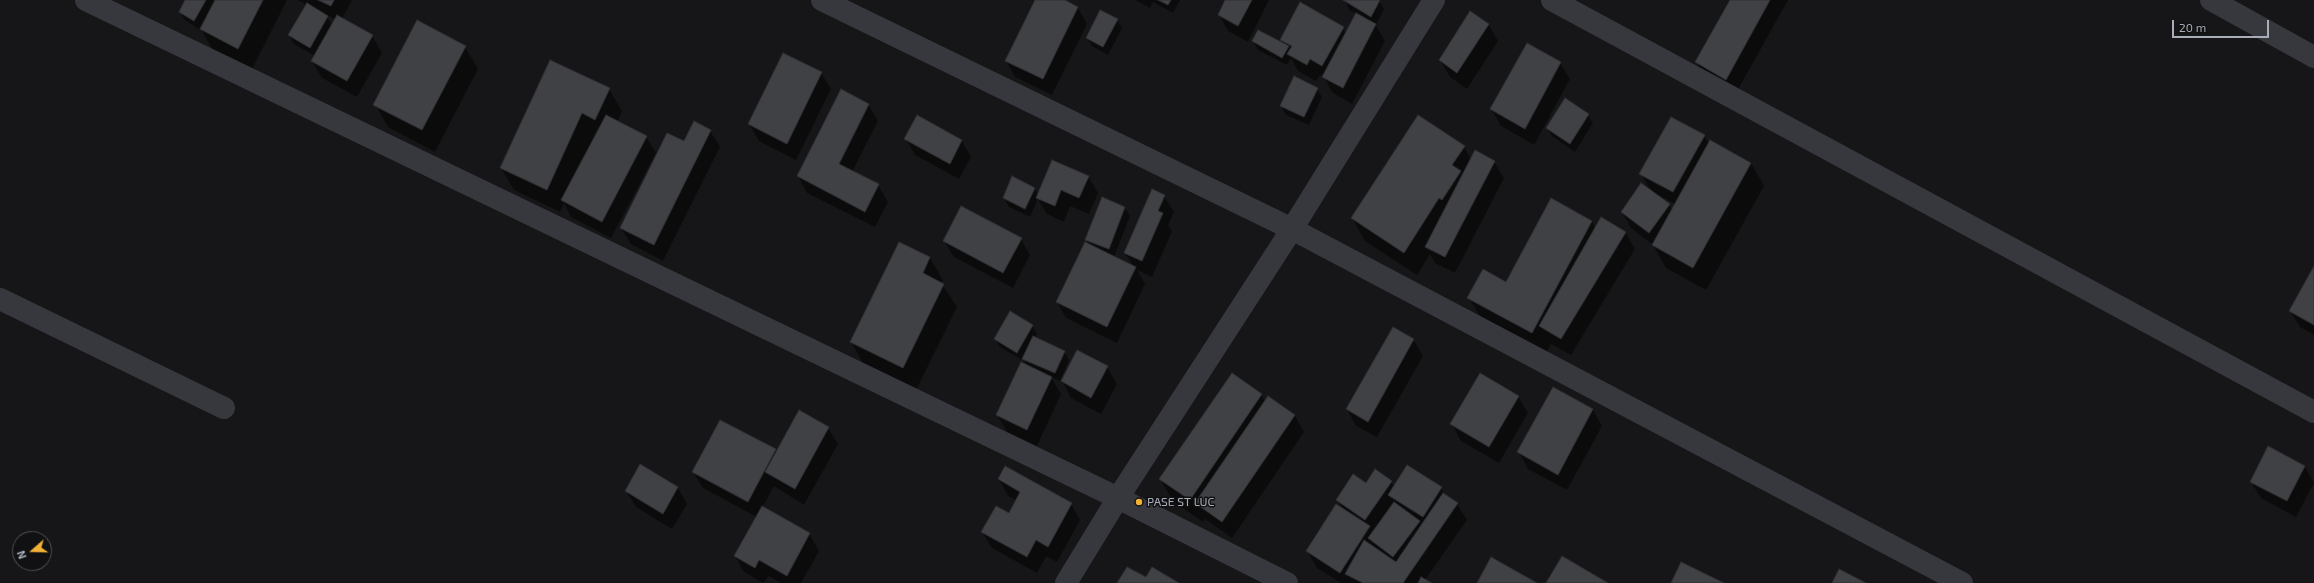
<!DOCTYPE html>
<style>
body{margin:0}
#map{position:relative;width:2314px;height:583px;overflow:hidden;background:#161618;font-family:"Exo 2",sans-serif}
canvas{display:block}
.north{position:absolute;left:12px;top:531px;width:40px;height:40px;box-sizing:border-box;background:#111113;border:1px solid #4d4f55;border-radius:50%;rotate:250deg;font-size:11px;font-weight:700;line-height:16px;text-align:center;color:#a8adb8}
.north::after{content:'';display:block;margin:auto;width:14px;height:18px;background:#f2b134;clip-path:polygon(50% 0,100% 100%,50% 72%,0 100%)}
.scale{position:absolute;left:2172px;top:20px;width:97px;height:18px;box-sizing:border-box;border:2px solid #a8adb8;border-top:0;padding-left:5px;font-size:12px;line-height:14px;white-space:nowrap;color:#a8adb8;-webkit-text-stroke:3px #111113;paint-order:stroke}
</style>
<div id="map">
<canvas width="2314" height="583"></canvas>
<div class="north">N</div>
<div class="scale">20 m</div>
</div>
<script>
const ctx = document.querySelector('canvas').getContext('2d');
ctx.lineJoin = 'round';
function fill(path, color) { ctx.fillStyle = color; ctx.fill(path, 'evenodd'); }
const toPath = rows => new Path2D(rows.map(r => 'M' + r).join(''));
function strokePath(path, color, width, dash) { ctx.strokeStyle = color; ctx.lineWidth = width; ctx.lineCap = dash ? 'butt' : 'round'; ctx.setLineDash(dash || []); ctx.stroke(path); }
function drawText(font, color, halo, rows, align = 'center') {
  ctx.font = font + ' "Exo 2",sans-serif'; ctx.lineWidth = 3; ctx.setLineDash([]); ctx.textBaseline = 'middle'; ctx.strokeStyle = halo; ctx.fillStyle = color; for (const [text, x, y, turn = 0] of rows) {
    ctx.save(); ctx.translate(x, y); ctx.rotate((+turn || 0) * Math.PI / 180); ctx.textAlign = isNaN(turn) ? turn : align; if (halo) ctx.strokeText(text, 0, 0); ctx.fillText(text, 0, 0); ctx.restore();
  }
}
fill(toPath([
 [187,0,287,0,251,71,214,52,201,29,203,25,202,24,199,29,185,20,180,12],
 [297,0,352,0,342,19,372,36,382,53,357,97,322,78,312,61,315,56,294,44,289,35,307,5],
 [326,15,336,20,332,25],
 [1036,0,1063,0,1078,8,1087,24,1052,95,1015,77,1006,61],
 [1135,0,1180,0,1173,13,1153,2,1150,8],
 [1226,0,1269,0,1248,42,1228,31,1219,15],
 [1345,0,1381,0,1380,2,1384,9,1376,25,1385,41,1352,104,1333,93,1324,78,1320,75,1316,81,1298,71,1291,58,1287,65,1258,50,1253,41,1283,44,1281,40,1343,28,1346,34,1357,14,1349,10],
 [1731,0,1788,0,1735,95,1706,79,1696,62],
 [1471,13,1489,25,1498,41,1467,89,1450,77,1440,60],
 [1117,20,1122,28,1108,55,1092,46,1087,38],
 [465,47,478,69,435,152,388,127,375,104],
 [1560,63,1570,79,1534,145,1501,126,1491,109],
 [821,73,831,89,796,160,759,141,749,124],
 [609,89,622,111,617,122,646,137,656,153,611,238,571,217,564,203,560,212,514,190,501,168],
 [1317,89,1322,97,1309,125,1286,115,1281,106],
 [868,104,878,121,852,172,878,185,888,202,875,227,807,193,798,176],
 [1588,115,1593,123,1575,152,1552,136,1547,128],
 [917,116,962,141,971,157,959,179,915,155,905,138],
 [710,131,720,147,663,261,631,244,621,228,685,142],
 [1704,136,1709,144,1751,163,1764,186,1706,290,1666,268,1653,245,1631,228,1622,212,1651,191,1641,174],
 [1657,194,1675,204,1672,210,1669,204],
 [1464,147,1471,159,1494,162,1504,178,1455,273,1435,263,1430,254,1417,275,1365,241,1352,218],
 [1088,176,1098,193,1089,214,1070,206,1064,222,1047,214,1038,199,1030,217,1009,207,1004,198,1035,188,1038,195],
 [1164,196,1174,212,1168,225,1172,231,1152,277,1137,270,1145,284,1117,343,1066,318,1057,302,1089,245,1086,240,1102,199,1125,208,1130,216,1114,257,1133,266,1125,253],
 [1592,221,1596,229,1625,232,1635,249,1571,355,1551,344,1545,355,1482,320,1469,298,1507,283],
 [1021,239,1030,255,1013,288,954,257,944,241],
 [930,258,943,280,941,283,957,307,916,390,864,365,851,342],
 [2314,268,2314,335,2300,327,2290,311],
 [1032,326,1037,334,1035,338,1064,352,1069,360,1060,381,1051,377,1061,394,1037,446,1007,432,997,415,1028,367,1023,358,1022,360,1000,347,995,339],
 [1413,339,1423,356,1377,437,1356,426,1347,409],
 [1107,367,1117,384,1101,414,1071,398,1062,381],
 [1232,375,1262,395,1265,402,1268,397,1295,416,1304,432,1232,538,1205,519,1203,522,1173,501,1160,479],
 [1553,389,1593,410,1602,426,1567,490,1528,469,1519,452],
 [1518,396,1528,413,1499,463,1461,441,1452,424],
 [828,428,838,444,804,505,774,486,762,508,809,534,819,551,801,583,781,583,769,576,763,583,744,572,735,556,757,517,703,488,693,472,775,450,777,453],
 [2269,448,2305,467,2314,483,2296,517,2261,498,2251,482],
 [641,466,678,488,687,504,672,529,636,507,626,491],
 [999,479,1071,504,1080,520,1057,562,1046,556,1037,573,992,548,982,532,1009,514,1016,500,1008,496],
 [1391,482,1394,487,1441,488,1446,496,1457,504,1467,520,1425,580,1430,583,1341,583,1317,568,1307,551,1343,510,1338,500,1367,484]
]), '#0007');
const building = toPath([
 [185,0,206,0,194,21,179,12,185,0],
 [215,0,263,0,238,49,200,29,215,0],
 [318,0,334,0,331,6,318,0],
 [1035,0,1065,0,1078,7,1043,79,1005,61,1035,0],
 [1158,0,1171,0,1168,5,1158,0],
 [1225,0,1252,0,1238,26,1218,15,1225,0],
 [1343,0,1380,0,1371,17,1343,0],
 [1730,0,1770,0,1726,80,1695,62,1730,0],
 [1300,2,1344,27,1322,66,1310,59,1307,65,1287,54,1292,46,1280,40,1300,2],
 [307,3,328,16,310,48,288,35,307,3],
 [1100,10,1118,19,1103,47,1086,38,1100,10],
 [1470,11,1489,24,1457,73,1439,60,1470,11],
 [1356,13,1376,24,1343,88,1322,77,1356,13],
 [337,15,373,35,347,81,311,61,337,15],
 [417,20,466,46,422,130,373,105,417,20],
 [1258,30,1289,46,1282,58,1252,41,1258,30],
 [1527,43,1561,62,1525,129,1490,109,1527,43],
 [783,53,822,72,787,144,748,124,783,53],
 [550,60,610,88,595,120,582,113,547,190,500,168,550,60],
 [1294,76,1318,88,1304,117,1280,106,1294,76],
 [841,89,869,104,839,164,879,184,865,212,797,176,841,89],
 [1565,98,1589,114,1570,144,1546,128,1565,98],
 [606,115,647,136,602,222,561,200,606,115],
 [917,115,962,140,950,164,904,139,917,115],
 [1418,115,1465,146,1452,165,1461,171,1442,200,1439,198,1404,253,1351,218,1418,115],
 [1671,117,1705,135,1673,192,1639,174,1671,117],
 [694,121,711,130,654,245,620,228,667,133,684,141,694,121],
 [1710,140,1751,163,1693,268,1652,245,1710,140],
 [1475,150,1495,161,1445,257,1425,247,1475,150],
 [1052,160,1089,176,1079,198,1061,190,1055,206,1036,198,1052,160],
 [1012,176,1035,188,1025,209,1003,198,1012,176],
 [1641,183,1670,204,1649,233,1621,212,1641,183],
 [1152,189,1165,195,1158,211,1163,213,1142,261,1124,253,1152,189],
 [1102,197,1125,207,1109,249,1085,240,1102,197],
 [1551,198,1592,221,1532,333,1467,298,1483,269,1506,282,1551,198],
 [961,206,1022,238,1003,273,943,241,961,206],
 [1601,217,1626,232,1561,339,1539,326,1601,217],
 [899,242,930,257,923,273,944,284,903,368,850,342,899,242],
 [1085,242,1136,267,1107,327,1056,302,1085,242],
 [2314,266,2314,325,2289,311,2314,266],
 [1010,311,1033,325,1017,353,994,339,1010,311],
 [1393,327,1414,339,1368,422,1346,409,1393,327],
 [1033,336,1065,351,1055,373,1022,359,1033,336],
 [1077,350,1108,366,1091,398,1061,381,1077,350],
 [1021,362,1052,377,1027,430,996,415,1021,362],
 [1232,373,1262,394,1190,500,1159,479,1232,373],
 [1480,373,1519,396,1489,447,1450,424,1480,373],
 [1553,387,1593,409,1558,475,1517,452,1553,387],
 [1268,396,1295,415,1222,522,1195,503,1268,396],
 [799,410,829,427,795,489,765,472,799,410],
 [720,420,776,449,748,502,692,472,720,420],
 [2268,446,2305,466,2287,501,2250,482,2268,446],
 [640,464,678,487,663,514,625,491,640,464],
 [1407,465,1442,487,1423,517,1388,495,1407,465],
 [1005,466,1072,503,1048,547,1036,540,1027,557,981,532,996,506,1009,513,1020,492,998,479,1005,466],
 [1375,469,1392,481,1365,520,1336,500,1353,474,1366,483,1375,469],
 [1443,493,1458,503,1403,583,1363,583,1345,574,1364,540,1396,562,1443,493],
 [1394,502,1420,521,1393,557,1368,538,1394,502],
 [1336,504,1370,526,1340,573,1306,551,1336,504],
 [762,506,810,533,787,576,759,560,755,568,734,556,762,506],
 [1562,556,1608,583,1546,583,1562,556],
 [1491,557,1537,583,1477,583,1491,557],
 [1681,562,1724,583,1671,583,1681,562],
 [1127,567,1146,577,1152,567,1179,583,1117,583,1127,567],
 [1839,569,1866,583,1832,583,1839,569],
 [1421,577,1432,583,1418,583,1421,577]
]);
fill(building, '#404145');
strokePath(building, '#303034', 1);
strokePath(toPath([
 [86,0,1118,498,1287,583],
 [822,0,1292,229,1962,583],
 [1552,0,2314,412],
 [2211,0,2314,57],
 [0,299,224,408],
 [1066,583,1118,498,1292,229,1434,0]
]), '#37383d', 22);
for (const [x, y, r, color] of [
 [1139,502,4,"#f2b134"]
]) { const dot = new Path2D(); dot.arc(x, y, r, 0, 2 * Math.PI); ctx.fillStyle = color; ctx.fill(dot); strokePath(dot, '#111113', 1.5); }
drawText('12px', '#a8adb8', '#111113', [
 ["PASE ST LUC",1147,502]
], 'left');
</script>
